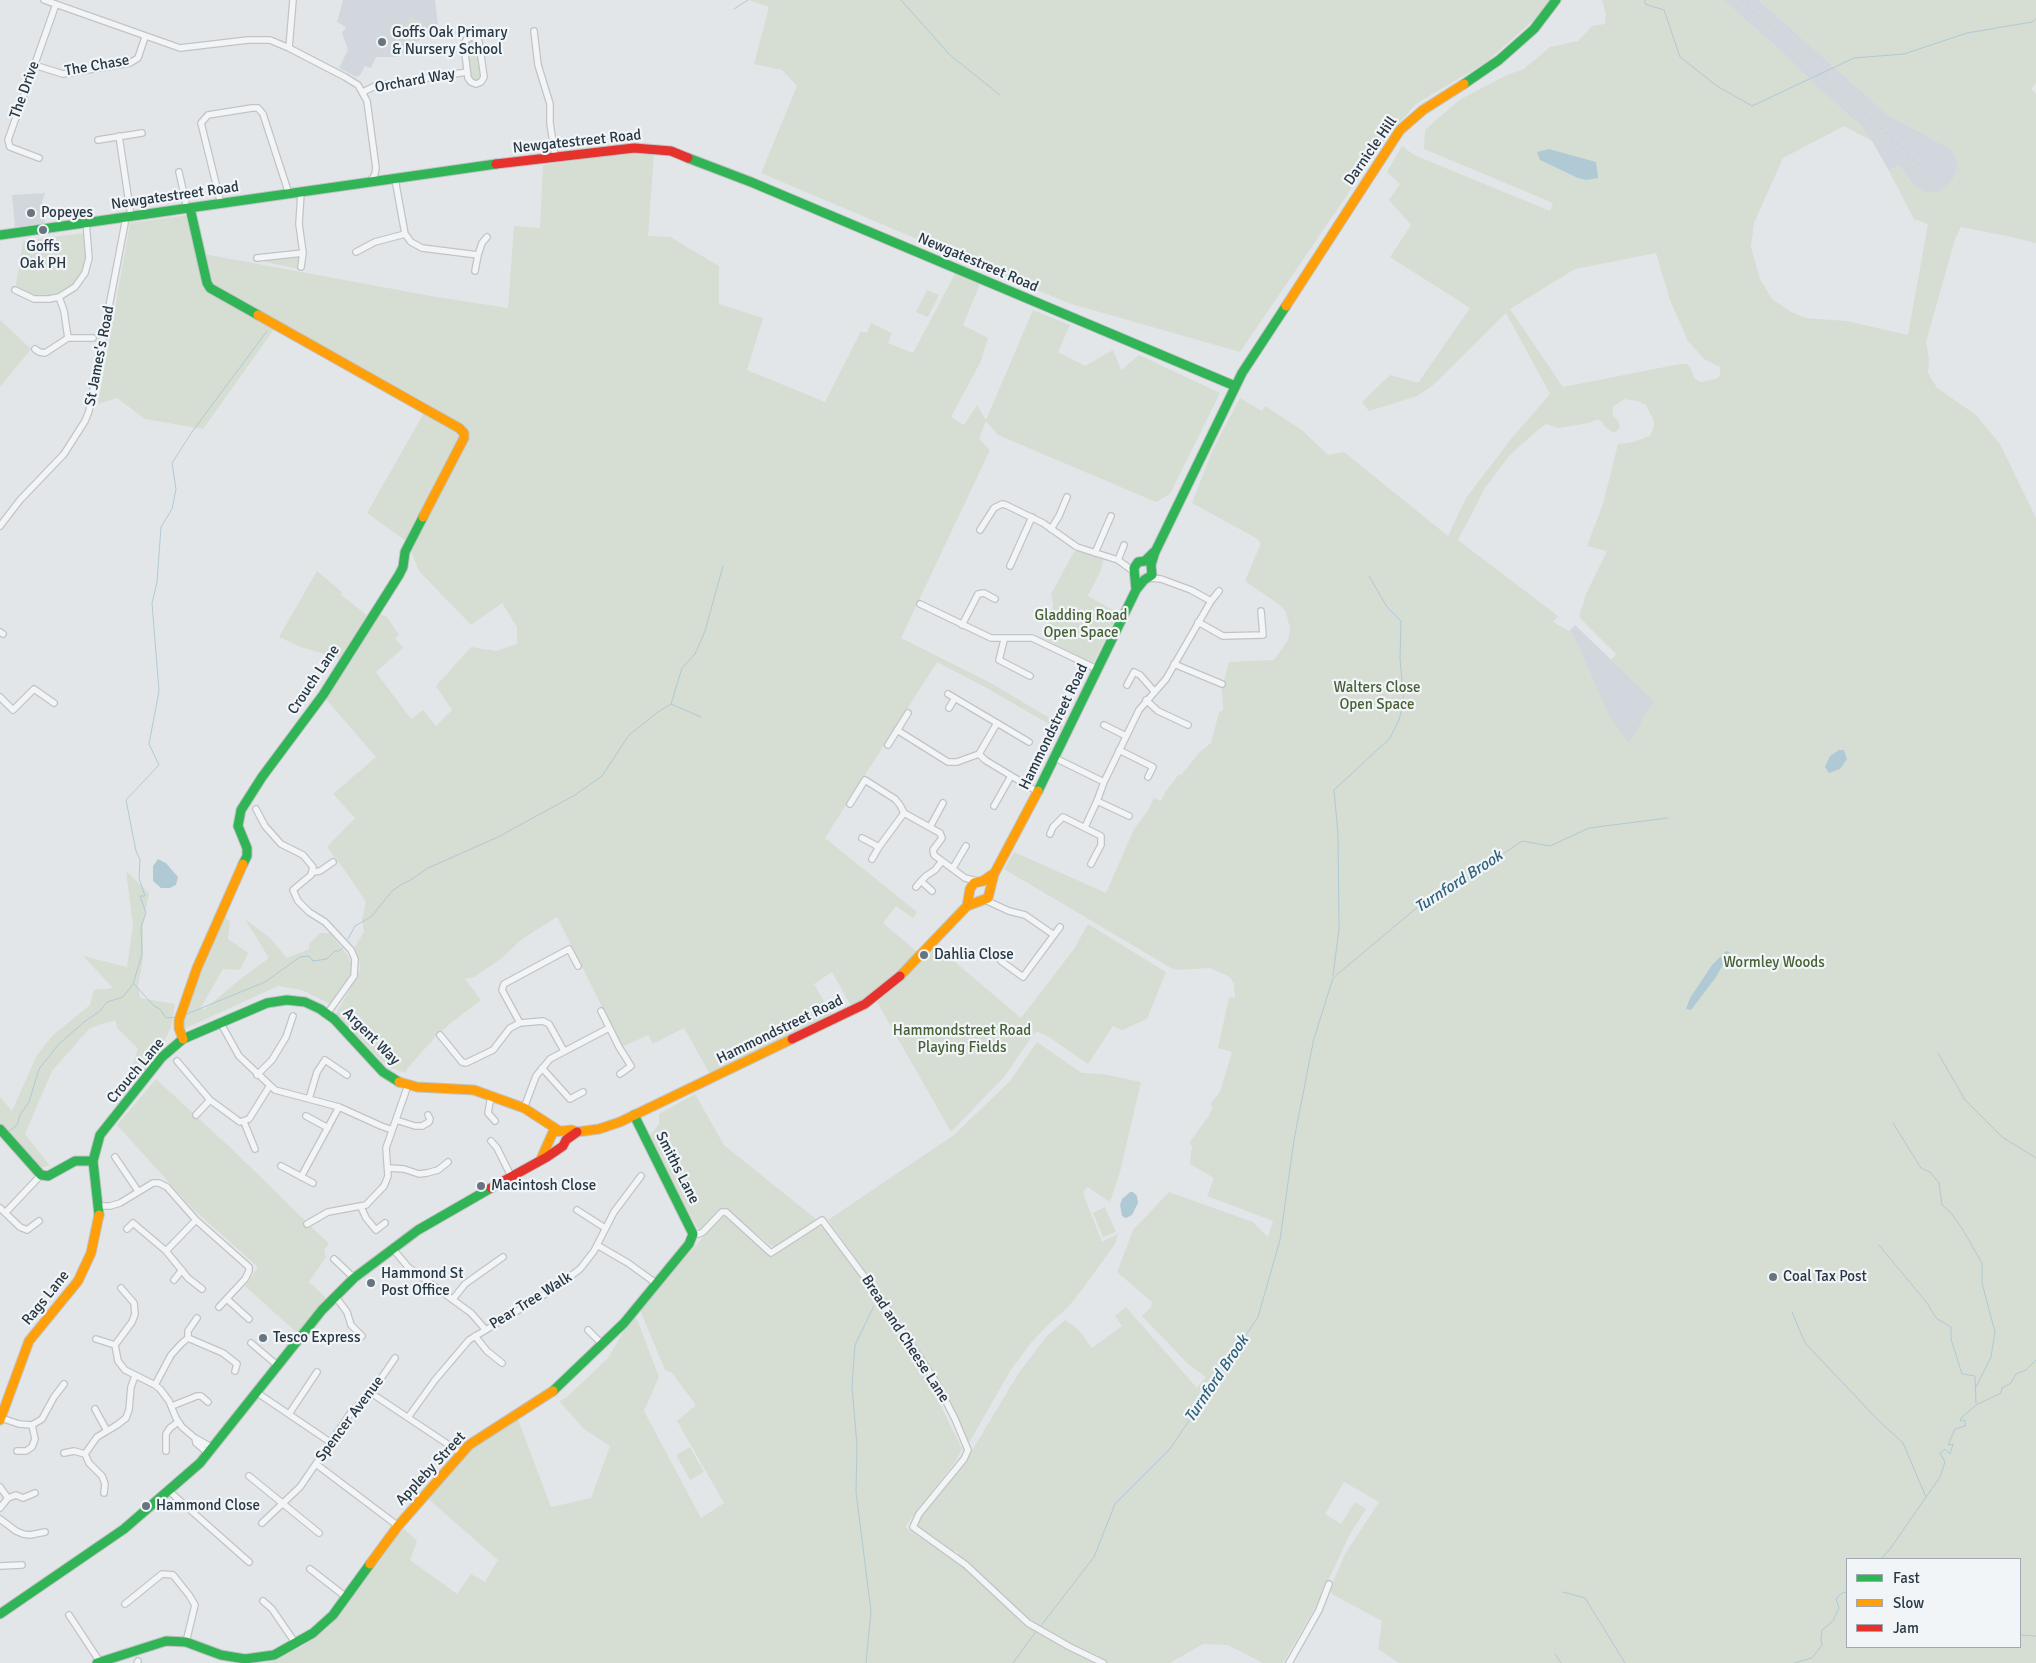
<!DOCTYPE html>
<style>
body{margin:0}
#map{position:relative;width:2036px;height:1663px;overflow:hidden;background:#e3e6e9;font-family:Signika,sans-serif}
canvas{display:block}
.legend{position:absolute;left:1846px;top:1558px;width:175px;height:90px;box-sizing:border-box;background:#f1f5f8;border:1px solid #a1a9b0;margin:0;padding:6px 9px;list-style:none;font-size:15px;color:#283844}
.legend li{display:flex;align-items:center;gap:10px;height:25px}
.legend b{width:25px;border:1px solid #a1a9b0}
</style>
<div id="map">
<canvas width="2036" height="1663"></canvas>
<ul class="legend">
<li><b style="height:6px;background:#30b455"></b>Fast</li>
<li><b style="height:6px;background:#ff9f0a"></b>Slow</li>
<li><b style="height:6px;background:#e5322d"></b>Jam</li>
</ul>
</div>
<script>
const ctx = document.querySelector('canvas').getContext('2d');
ctx.lineJoin = 'round';
function fill(path, color) { ctx.fillStyle = color; ctx.fill(path, 'evenodd'); }
const toPath = rows => new Path2D(rows.map(r => 'M' + r).join(''));
function strokePath(path, color, width, dash) { ctx.strokeStyle = color; ctx.lineWidth = width; ctx.lineCap = dash ? 'butt' : 'round'; ctx.setLineDash(dash || []); ctx.stroke(path); }
function drawText(font, color, halo, rows, align = 'center') {
  ctx.font = font + ' Signika,sans-serif'; ctx.lineWidth = 4.5; ctx.setLineDash([]); ctx.textBaseline = 'middle'; ctx.strokeStyle = halo; ctx.fillStyle = color; for (const [text, x, y, turn = 0] of rows) {
    ctx.save(); ctx.translate(x, y); ctx.rotate((+turn || 0) * Math.PI / 180); ctx.textAlign = isNaN(turn) ? turn : align; if (halo) ctx.strokeText(text, 0, 0); ctx.fillText(text, 0, 0); ctx.restore();
  }
}
fill(toPath([
 [343,0,435,0,438,26,398,57,376,57,371,68,365,66,360,75,356,77,339,68,348,50,342,33,346,27,337,22],
 [1723,0,1759,0,1888,115,1949,148,1954,154,1958,165,1953,180,1940,192,1923,192,1912,184,1899,165,1889,171,1872,141,1861,126,1816,86,1782,52],
 [45,193,42,202,45,223,15,227,12,195],
 [1575,625,1654,701,1629,744,1609,716,1572,633,1569,631]
]), '#d1d7dc');
fill(toPath([
 [749,0,1550,0,1536,18,1485,63,1416,104,1388,135,1240,352,1068,303,761,173,797,86,782,70,754,64,769,7],
 [1602,0,1723,0,1782,52,1816,86,1861,126,1872,141,1844,126,1783,158,1754,223,1751,247,1760,279,1772,299,1791,312,1806,318,1846,321,1908,335,1928,224,1914,219,1889,171,1899,165,1912,184,1923,192,1940,192,1953,180,1958,165,1954,154,1949,148,1888,115,1759,0,2036,0,2036,83,2031,89,2036,94,2036,243,2007,236,1961,227,1955,239,1926,342,1929,359,1928,373,1937,388,1976,415,2000,444,2036,518,2036,1663,1399,1663,1378,1649,1382,1621,1332,1594,1330,1589,1345,1554,1379,1502,1344,1482,1325,1514,1341,1524,1355,1502,1366,1509,1350,1534,1318,1602,1283,1663,1263,1663,1228,1645,1203,1644,1170,1663,266,1663,301,1647,326,1630,344,1609,402,1527,417,1541,410,1560,457,1594,471,1574,485,1582,498,1560,426,1497,464,1454,518,1419,551,1507,591,1498,610,1446,584,1429,559,1401,566,1398,608,1358,632,1317,637,1319,659,1377,644,1411,701,1518,724,1503,677,1421,696,1405,672,1373,665,1370,640,1310,704,1236,724,1215,726,1214,772,1257,819,1226,828,1231,914,1351,962,1449,957,1459,905,1527,964,1566,1024,1625,1027,1621,958,1555,958,1552,953,1551,920,1528,917,1523,920,1517,973,1449,1018,1374,1046,1337,1065,1320,1078,1329,1092,1348,1122,1326,1115,1316,1126,1307,1197,1388,1206,1377,1188,1364,1142,1316,1151,1307,1152,1302,1117,1272,1133,1230,1169,1192,1253,1222,1268,1237,1273,1221,1207,1196,1214,1178,1190,1164,1192,1146,1189,1143,1208,1117,1212,1109,1211,1103,1220,1092,1232,1052,1218,1048,1229,997,1235,998,1234,984,1230,977,1210,968,1178,970,1171,968,1004,869,1014,852,1106,893,1134,829,1147,812,1154,798,1161,801,1166,791,1179,774,1181,775,1200,752,1211,743,1219,712,1223,710,1222,688,1229,662,1274,660,1288,640,1290,629,1286,612,1280,605,1245,581,1261,543,1256,538,1192,503,1212,451,1240,398,1262,411,1265,406,1302,430,1328,455,1344,452,1448,536,1466,498,1511,439,1550,394,1506,313,1432,386,1417,396,1369,411,1362,402,1390,375,1418,383,1470,308,1390,257,1411,225,1389,200,1400,184,1387,172,1402,146,1414,155,1550,211,1553,203,1424,149,1425,130,1459,100,1507,75,1524,69,1550,47,1578,41,1592,26,1605,24,1606,14],
 [1656,253,1670,300,1688,341,1704,359,1720,367,1720,374,1718,378,1701,382,1695,379,1691,369,1687,364,1680,364,1563,387,1510,309,1575,269],
 [1624,399,1637,401,1646,405,1654,421,1654,427,1650,436,1633,442,1618,444,1603,504,1587,546,1607,551,1586,594,1579,617,1616,654,1611,660,1654,701,1629,743,1609,716,1572,633,1553,622,1558,616,1458,540,1485,488,1509,456,1532,435,1546,424,1558,428,1589,423,1595,420,1600,420,1605,427,1614,433,1620,428,1618,421,1612,414,1614,406],
 [1847,1559,2020,1559,2020,1647,1847,1647],
 [410,17,421,21,413,42,402,37],
 [472,40,477,44,481,76,477,81,473,80,470,77,467,43],
 [644,153,654,154,648,236,670,237,719,266,719,304,763,318,747,370,825,402,861,331,867,333,871,323,892,333,888,343,913,353,955,274,980,284,963,325,988,338,981,361,951,417,964,425,977,405,986,420,1033,310,1070,325,1058,352,1085,366,1113,350,1121,370,1139,355,1220,393,1170,494,1156,502,998,435,986,421,979,439,990,450,901,638,989,682,1063,726,1061,731,983,686,937,662,825,838,917,912,913,918,896,906,883,923,917,952,876,991,851,1006,832,972,814,984,832,1015,710,1074,684,1028,653,1044,648,1035,622,1047,557,917,522,939,502,958,474,977,465,979,481,1000,452,1022,436,1036,407,1069,406,1073,387,1067,336,1014,360,970,359,958,354,948,364,932,362,919,366,902,346,872,327,847,355,818,333,794,376,757,325,698,348,666,379,614,387,617,399,635,395,638,403,648,376,672,411,719,423,710,436,726,452,710,436,686,471,647,496,651,517,644,517,627,502,603,471,625,419,571,410,549,470,430,425,402,210,285,204,254,431,296,508,308,514,226,540,228,543,165,610,155],
 [189,215,206,292,275,328,203,429,145,419,117,398,98,404,130,223],
 [84,233,87,253,86,263,83,271,70,289,57,295,42,297,31,295,17,288,16,284,23,241],
 [298,255,301,257,300,260,296,263,299,264,298,269,266,262,267,259],
 [927,290,939,295,928,317,916,312],
 [0,320,31,349,0,387],
 [425,411,458,430,460,437,406,541,367,513],
 [1078,551,1104,558,1100,572,1088,596,1118,613,1094,662,1091,662,1042,638,1052,617,1053,603,1051,594,1074,552],
 [317,571,342,592,341,595,368,616,341,659,301,647,279,637],
 [126,871,149,893,143,925,143,959,138,986,140,998,175,1004,171,1027,161,1048,147,1070,142,1074,132,1066,138,1049,117,1028,115,1020,90,1028,52,1071,25,1134,50,1166,38,1168,0,1122,0,1097,12,1111,37,1055,53,1035,90,1005,94,990,113,988,83,956,127,967,133,925],
 [222,915,230,921,228,939,248,953,240,970,223,969,200,1009,205,1009,239,980,269,958,245,919,269,937,287,958,309,949,309,944,320,933,330,933,348,956,352,965,351,974,330,1004,302,990,278,986,184,1029,182,1020],
 [1088,924,1166,972,1147,1019,1122,1030,1113,1026,1088,1064,1049,1037,1036,1031,1004,1077,951,1132,877,1002,903,980,936,946,1021,1018,1074,949],
 [1037,1042,1082,1073,1103,1074,1141,1082,1120,1172,1110,1202,1087,1187,1083,1193,1102,1242,1118,1234,1115,1244,1081,1291,1069,1306,1047,1326,1031,1343,1010,1371,969,1443,910,1333,828,1220,954,1135,1010,1081],
 [156,1079,234,1151,329,1244,324,1250,326,1257,309,1282,327,1299,297,1333,245,1286,258,1267,193,1209,117,1125],
 [695,1094,724,1145,817,1220,775,1247,770,1245,724,1207,699,1231,648,1138,659,1124,659,1114],
 [1105,1207,1116,1232,1103,1237,1093,1213],
 [690,1447,704,1472,690,1480,676,1455]
]), '#d6ddd3');
fill(toPath([
 [1549,149,1596,162,1598,178,1586,180,1578,178,1540,160,1537,152],
 [1839,750,1844,750,1847,759,1840,769,1829,773,1825,767,1830,756],
 [158,859,166,863,178,877,176,885,170,888,161,888,153,881,153,866],
 [1726,951,1730,952,1716,977,1691,1010,1686,1009,1690,998,1712,965],
 [1130,1192,1133,1192,1137,1196,1138,1203,1132,1215,1126,1218,1122,1216,1120,1205,1122,1199]
]), '#b0cad5');
strokePath(toPath([
 [901,0,950,55,1000,95],
 [1645,0,1645,4,1664,10,1680,57,1717,86,1752,106,1854,58,1904,54,1967,33,2032,22,2036,19],
 [734,9,748,0],
 [701,717,671,704,682,668,695,654,705,631,723,566],
 [348,939,355,926,372,916,392,891,402,884,409,881,428,868,498,837,575,795,602,776,629,735,658,712,671,704],
 [1333,976,1339,929,1338,834,1334,790,1390,738,1399,720,1404,701,1400,659,1401,621,1387,607,1369,576],
 [134,984,154,1006,160,1009,166,1018,177,1017],
 [187,1014,265,982,300,957,309,956,313,961,327,959,335,951,339,951,343,948],
 [1313,1042,1333,978,1426,900,1462,882,1522,841,1550,846,1589,828,1668,818],
 [1938,1053,1965,1100,2002,1137,2036,1158],
 [1893,1123,1921,1168,1930,1172,1939,1183,1942,1205,1952,1214,1963,1230,1982,1263,1982,1283,1995,1332,1991,1357,1975,1389],
 [8,1132,17,1125,20,1115,29,1102,39,1069,58,1045,84,1022,100,1011,107,1002,123,997,133,984,142,954,141,927,146,913,140,896,145,896,139,878,140,860,136,851,126,800,159,765,149,744,159,691,152,603,157,582,161,527,172,509,176,489,172,463,192,432,267,331],
 [1879,1245,1927,1303,1936,1318,1951,1327,1951,1339,1962,1374,1975,1376,1976,1403],
 [1792,1312,1805,1343,1878,1420,1903,1443,1926,1497],
 [1881,1559,1890,1549,1940,1477,1945,1462,1940,1453,1945,1449,1950,1454,1953,1444,1948,1445,1955,1429,1965,1426,1965,1420,1960,1421,1961,1418,1976,1405,2001,1393,2002,1388,2011,1383,2016,1374,2026,1370,2036,1360],
 [1563,1592,1585,1598,1625,1663],
 [1040,1627,1094,1557,1115,1504,1170,1449,1258,1317,1280,1240,1294,1140,1313,1043],
 [2020,1635,2036,1636],
 [1555,1654,1561,1663],
 [866,1663,871,1611,856,1492,857,1445,852,1387,855,1345,874,1306],
 [1013,1663,1037,1630],
 [1794,1663,1812,1658,1822,1645,1821,1640,1822,1630,1833,1621,1839,1608,1836,1599,1843,1592,1847,1593]
]), '#b0cad5', 1);
const street = toPath([
 [44,0,180,48,248,40,270,40,289,48,345,77,358,85,367,101,376,168,375,174,370,183],
 [534,31,538,65,550,104,550,123,555,156],
 [471,37,477,39,479,42,484,77,481,82,476,84,471,82,468,78,464,45,466,40,471,37],
 [289,48,293,0],
 [34,65,63,74,130,63,138,58,145,37],
 [363,92,375,86,467,72],
 [119,136,131,216],
 [98,140,142,133],
 [39,158,10,147,8,140,56,4],
 [179,172,187,208],
 [395,179,405,234],
 [221,204,201,123,208,115,252,108,258,108,263,114,289,194],
 [356,252,375,242,405,234,411,242,422,248,478,255,475,271],
 [478,255,482,243,487,237],
 [257,258,303,253],
 [301,267,303,253,299,224,301,193],
 [15,290,34,299,49,299,59,297,75,287,85,273,89,258,86,222],
 [59,297,64,311,68,338],
 [35,349,39,352,45,353,68,338,93,338],
 [0,526,20,500,64,454,85,421,89,411,125,223,124,217],
 [1051,529,1059,516,1067,497],
 [980,530,994,508,1002,504,1006,505,1043,523,1077,547,1118,560,1133,571],
 [1095,553,1111,516],
 [1118,560,1124,545],
 [1010,566,1032,517],
 [1150,578,1161,579,1191,590,1211,601,1219,591],
 [920,604,991,638,1032,638,1097,669],
 [1198,622,1223,636,1263,635,1261,611],
 [962,625,978,594,984,593,995,599],
 [0,632,3,634],
 [1004,640,999,660,1030,676],
 [1174,664,1222,684],
 [1127,685,1134,672,1140,675,1154,691],
 [948,694,1029,742],
 [0,697,13,710,34,689,54,703],
 [1146,700,1158,711,1188,725],
 [949,708,955,698],
 [1104,725,1126,736],
 [897,730,948,762,957,762,979,754,985,760,1038,792],
 [888,745,908,713],
 [1119,750,1153,767,1148,777],
 [979,754,997,723],
 [1055,758,1104,782],
 [1097,801,1129,816],
 [850,804,865,780,895,799,900,805,904,813,940,833,942,838,933,850,934,855,965,878,977,881],
 [994,806,1011,776],
 [256,809,265,826,281,844,303,855,313,867,311,875,293,890,298,901,309,912,325,922,351,950,355,959,354,976,327,1014],
 [930,827,943,803],
 [1085,827,1097,801,1104,782,1139,710,1166,679,1211,601],
 [1050,834,1053,827,1063,817,1101,836,1101,845,1091,864],
 [862,838,879,847,904,813],
 [872,859,879,847],
 [953,868,966,846],
 [314,872,320,871,333,862],
 [916,887,921,881],
 [932,891,921,881,926,876,935,870,942,861],
 [985,900,1009,911,1025,915,1054,935,1023,977,1001,961],
 [1054,935,1060,927],
 [601,1011,619,1047,631,1066,620,1074],
 [220,1022,239,1056,275,1090,339,1107,381,1126,392,1130],
 [520,1023,502,990,504,984,569,949,578,966],
 [440,1035,462,1062,466,1063,493,1050,510,1028,520,1023,543,1021,549,1024,564,1051],
 [177,1061,210,1100,240,1122,249,1119,269,1087],
 [542,1068,570,1099,583,1092],
 [257,1075,272,1060,286,1037,293,1016],
 [491,1096,488,1113,495,1121],
 [309,1099,317,1072,325,1060,347,1075],
 [524,1108,536,1076,550,1059,609,1028],
 [196,1115,210,1100],
 [306,1116,328,1128],
 [396,1120,415,1126,422,1126,429,1122,430,1119,428,1115],
 [244,1122,255,1149],
 [491,1141,497,1148,511,1176],
 [115,1157,138,1191],
 [281,1166,313,1183],
 [388,1168,404,1169,419,1174,427,1173,438,1170,448,1162],
 [301,1177,339,1107],
 [99,1206,110,1206,120,1203,153,1183,159,1183,167,1187,196,1220,249,1267,249,1271,245,1279,219,1307],
 [361,1207,366,1218,376,1230,385,1223],
 [0,1208,20,1227,27,1230,39,1221],
 [577,1210,605,1228],
 [6,1212,41,1175],
 [307,1224,328,1212,366,1205,384,1186,388,1176,386,1148,408,1085],
 [127,1229,133,1223,166,1251,188,1278,202,1289],
 [693,1234,699,1234,703,1232,722,1212,726,1212,771,1253,822,1220,881,1299,936,1382,955,1419,968,1450,964,1459,919,1514,913,1527,966,1565,1028,1623,1070,1647,1103,1663],
 [597,1245,628,1263,657,1284],
 [393,1249,408,1267,471,1313,485,1329],
 [166,1251,196,1220],
 [334,1259,354,1278],
 [174,1280,182,1270],
 [335,1296,347,1312,351,1325,362,1336],
 [227,1299,249,1319],
 [453,1299,465,1284,503,1257],
 [588,1330,602,1344],
 [475,1336,487,1351,502,1363],
 [188,1338,188,1331,197,1318],
 [96,1339,115,1345],
 [251,1343,277,1365],
 [115,1345,118,1361,125,1370,155,1385,160,1389,169,1401,176,1418,182,1427,195,1438,213,1448],
 [115,1345,132,1322,135,1314,134,1303,121,1288],
 [155,1385,171,1355,181,1344,188,1338,223,1353,237,1364,235,1371],
 [256,1392,330,1442],
 [371,1393,461,1453],
 [172,1406,197,1396,201,1396,208,1402],
 [95,1409,107,1431],
 [289,1414,317,1372],
 [409,1416,435,1380,469,1340,552,1290,580,1269,594,1251,614,1212,641,1176],
 [1,1418,19,1424,32,1425],
 [195,1438,196,1443,209,1454],
 [17,1451,26,1451,32,1447,35,1439,32,1425,42,1419,54,1397,64,1384],
 [166,1451,166,1434,170,1428,178,1422],
 [64,1453,74,1451,85,1454],
 [316,1464,398,1526],
 [249,1476,319,1533],
 [0,1487,8,1498],
 [169,1491,249,1562],
 [104,1493,105,1484,102,1476,89,1463,85,1454,97,1437,117,1425,126,1418,129,1410,131,1387,135,1376],
 [0,1508,8,1498,16,1495,23,1498,35,1493],
 [0,1519,16,1531,23,1534,30,1535,45,1532],
 [262,1523,300,1487,352,1411,371,1393,395,1358],
 [0,1566,22,1565],
 [310,1569,346,1597],
 [263,1601,272,1609,296,1644],
 [125,1604,162,1574,173,1575,189,1595,195,1605,186,1642],
 [69,1615,100,1662],
 [137,1663,138,1661],
 [1289,1663,1319,1610,1329,1584]
]);
const fast = toPath([
 [1464,84,1499,60,1534,29,1556,0],
 [688,158,751,182,1235,386],
 [190,208,207,283,210,288,258,315],
 [0,235,496,164],
 [1136,590,1134,568,1138,562,1145,561,1154,552],
 [1038,791,1136,590,1144,580,1152,575,1151,565,1155,552,1242,373,1286,306],
 [243,864,247,856,247,848,238,826,241,810,262,777,323,695,399,575,403,567,405,552,423,517],
 [0,1129,41,1175,48,1176,75,1161,93,1161],
 [99,1215,93,1161,100,1135,162,1057,183,1039,267,1003,287,1000,305,1002,320,1009,334,1019,383,1072,399,1082],
 [553,1391,624,1323,689,1244,693,1234,634,1115],
 [0,1614,124,1529,200,1463,322,1310,354,1278,418,1230,491,1188],
 [97,1663,166,1641,186,1642,221,1655,245,1659,274,1655,313,1633,333,1615,370,1564]
]);
const slow = toPath([
 [1286,306,1400,130,1423,110,1464,84],
 [258,315,459,428,464,433,464,438,423,517],
 [967,906,970,889,974,883,983,881,993,874],
 [900,976,967,906,988,898,994,874,1038,791],
 [183,1039,179,1028,179,1020,197,968,243,864],
 [399,1082,417,1087,474,1090,524,1108,558,1130],
 [541,1159,553,1132,572,1130,577,1132,599,1129,620,1122,792,1039],
 [0,1420,29,1341,78,1281,91,1253,99,1215],
 [370,1564,398,1526,469,1445,553,1391]
]);
const jam = toPath([
 [496,164,634,148,671,151,688,158],
 [792,1039,865,1004,900,976],
 [491,1188,547,1157,563,1146,566,1140,577,1132]
]);
strokePath(street, '#c1c4c7', 8);
strokePath(fast, '#c1c4c7', 11);
strokePath(slow, '#c1c4c7', 11);
strokePath(jam, '#c1c4c7', 11);
strokePath(street, '#f3f4f5', 5.5);
strokePath(fast, '#30b455', 9);
strokePath(slow, '#ff9f0a', 9);
strokePath(jam, '#e5322d', 9);
strokePath(toPath([
 [1742,0,1930,174]
]), '#ccced0', 1, [2.5, 5]);
for (const [x, y, r, color] of [
 [382,42,5,"#69757e"],
 [31,213,5,"#69757e"],
 [43,230,5,"#69757e"],
 [924,955,5,"#69757e"],
 [481,1186,5,"#69757e"],
 [1773,1277,5,"#69757e"],
 [371,1283,5,"#69757e"],
 [263,1338,5,"#69757e"],
 [146,1506,5,"#69757e"]
]) { const dot = new Path2D(); dot.arc(x, y, r, 0, 2 * Math.PI); ctx.fillStyle = color; ctx.fill(dot); strokePath(dot, '#f1f5f8', 2); }
drawText('15px', '#283844', '#f1f5f8', [
 ["Goffs Oak Primary",392,33],
 ["& Nursery School",392,50],
 ["Popeyes",41,213],
 ["Goffs",43,247,"center"],
 ["Oak PH",43,264,"center"],
 ["Dahlia Close",934,955],
 ["Macintosh Close",491,1186],
 ["Hammond St",381,1274],
 ["Post Office",381,1291],
 ["Coal Tax Post",1783,1277],
 ["Tesco Express",273,1338],
 ["Hammond Close",156,1506]
], 'left');
drawText('15px', '#283844', '#f1f5f8', [
 ["The Chase",97,66,-10],
 ["Orchard Way",415,81,-10],
 ["The Drive",25,90,-70],
 ["Newgatestreet Road",577,142,-6],
 ["Darnicle Hill",1371,151,-55],
 ["Newgatestreet Road",175,196,-8],
 ["Newgatestreet Road",978,263,23],
 ["St James's Road",100,356,-79],
 ["Crouch Lane",314,680,-56],
 ["Hammondstreet Road",1054,727,-64],
 ["Hammondstreet Road",780,1030,-26],
 ["Argent Way",371,1037,45],
 ["Crouch Lane",136,1071,-50],
 ["Smiths Lane",677,1168,63],
 ["Rags Lane",46,1298,-51],
 ["Pear Tree Walk",531,1301,-32],
 ["Bread and Cheese Lane",905,1339,57],
 ["Spencer Avenue",350,1419,-53],
 ["Appleby Street",431,1469,-47]
]);
drawText('15px', '#476034', '#f1f5f8', [
 ["Gladding Road",1081,616],
 ["Open Space",1081,633],
 ["Walters Close",1377,688],
 ["Open Space",1377,705],
 ["Wormley Woods",1774,963],
 ["Hammondstreet Road",962,1031],
 ["Playing Fields",962,1048]
]);
drawText('italic 16px', '#2f627b', '#f1f5f8', [
 ["Turnford Brook",1459,882,-33],
 ["Turnford Brook",1217,1379,-56]
]);
</script>
